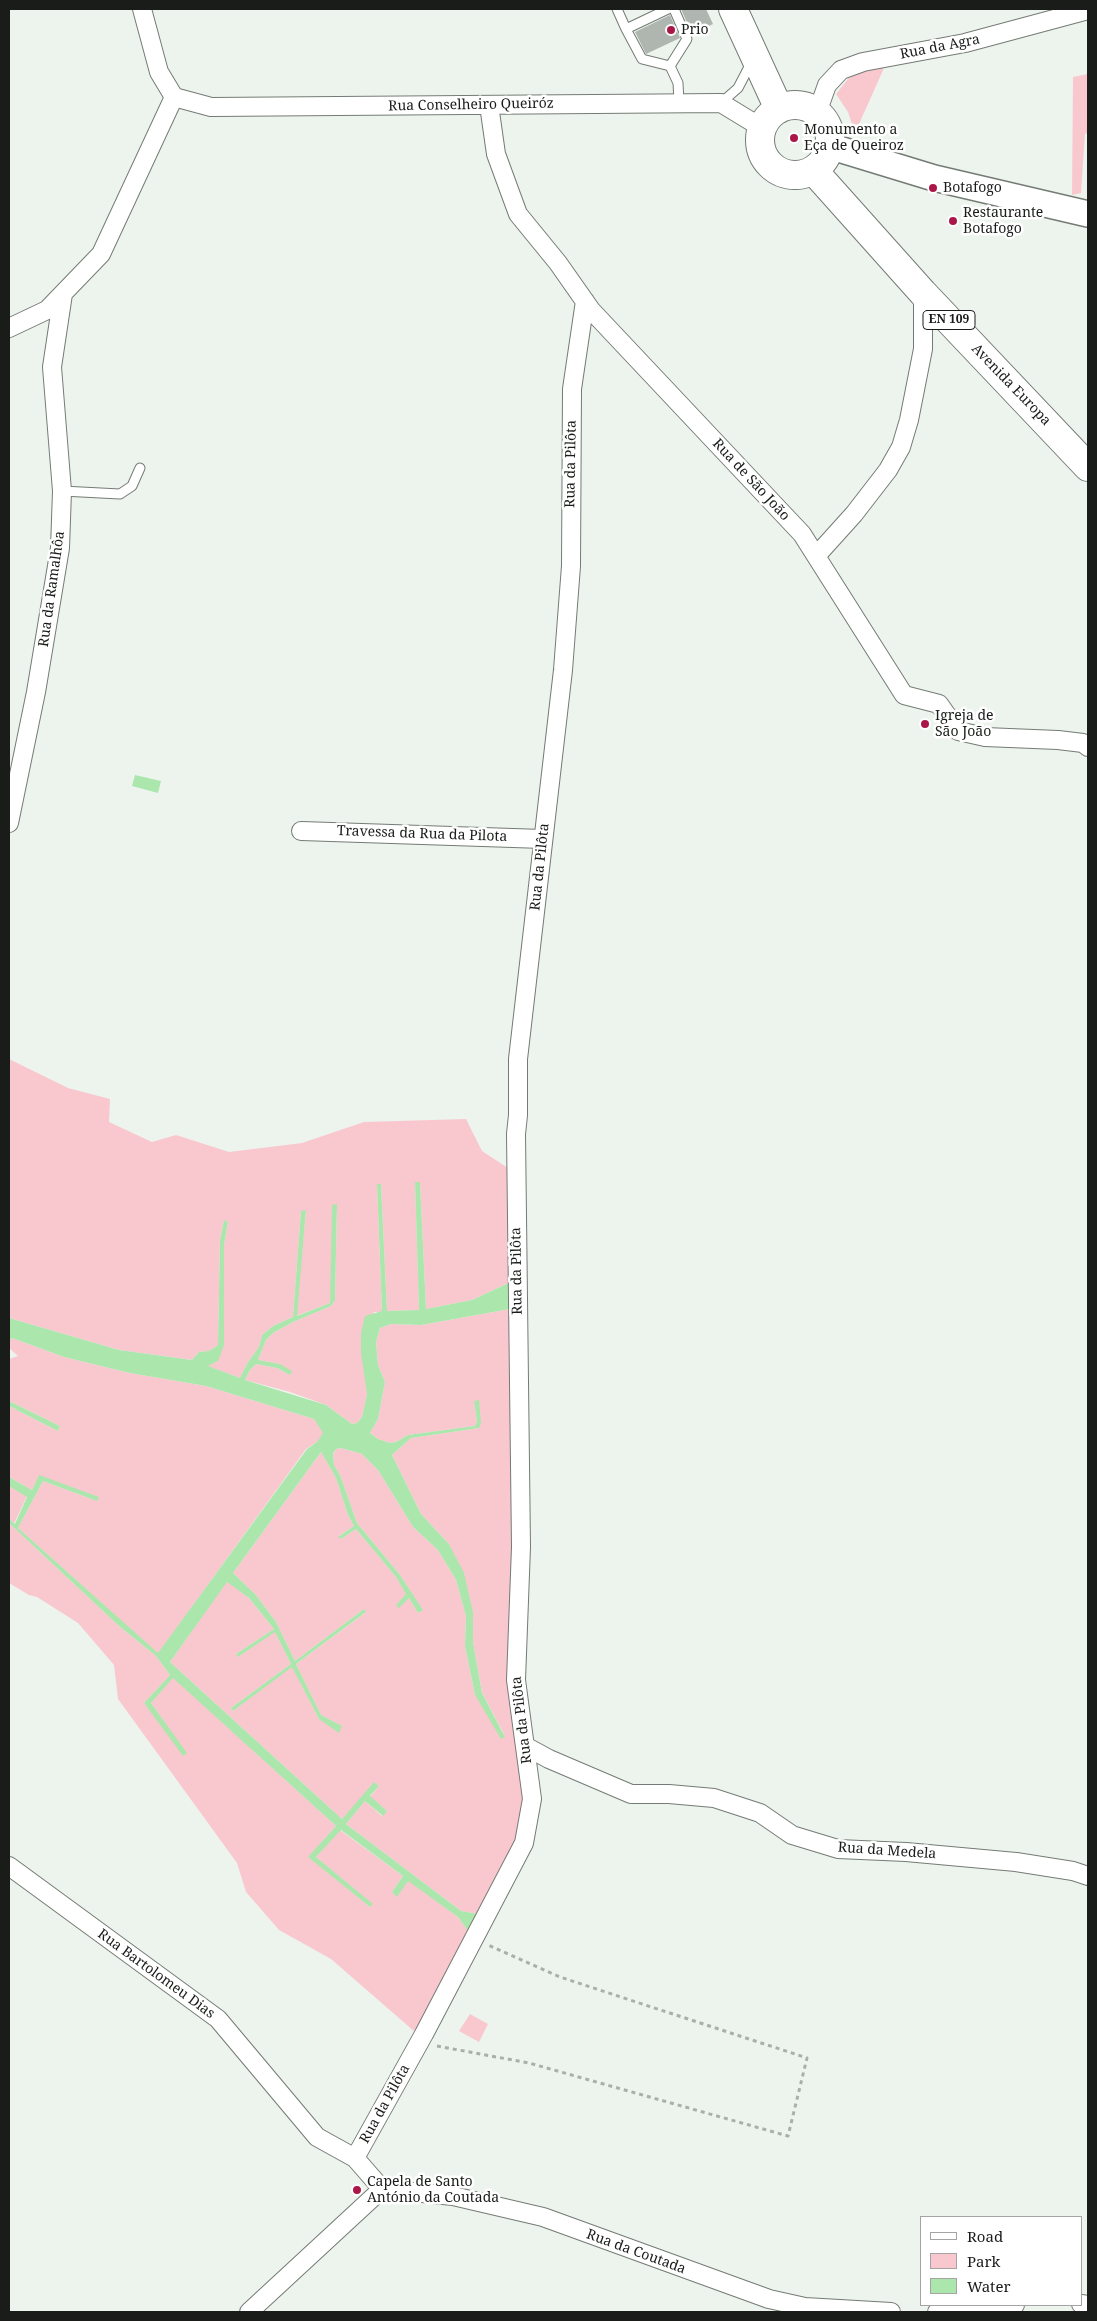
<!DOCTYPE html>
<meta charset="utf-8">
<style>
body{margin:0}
#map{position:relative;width:1097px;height:2321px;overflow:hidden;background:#edf4ed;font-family:"Noto Serif",serif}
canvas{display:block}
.frame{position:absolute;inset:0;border:10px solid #191c19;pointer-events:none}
.legend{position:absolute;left:920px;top:2216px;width:162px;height:90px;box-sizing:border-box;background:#fff;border:1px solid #a3a4a3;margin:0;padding:6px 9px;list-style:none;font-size:15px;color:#191c19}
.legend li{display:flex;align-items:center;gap:10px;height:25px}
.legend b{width:25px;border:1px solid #a3a4a3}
</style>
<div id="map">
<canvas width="1097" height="2321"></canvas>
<div class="frame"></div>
<ul class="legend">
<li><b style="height:6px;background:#fff"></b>Road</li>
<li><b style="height:14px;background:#f9c8cf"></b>Park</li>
<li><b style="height:14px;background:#abe6ad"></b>Water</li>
</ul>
</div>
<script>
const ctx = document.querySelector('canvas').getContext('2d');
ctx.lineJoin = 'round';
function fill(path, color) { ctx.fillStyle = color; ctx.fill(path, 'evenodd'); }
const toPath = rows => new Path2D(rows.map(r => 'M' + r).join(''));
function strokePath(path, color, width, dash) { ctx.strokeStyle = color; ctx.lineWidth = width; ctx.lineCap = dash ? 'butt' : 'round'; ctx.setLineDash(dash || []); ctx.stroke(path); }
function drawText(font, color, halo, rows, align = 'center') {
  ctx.font = font + ' "Noto Serif",serif'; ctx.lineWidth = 5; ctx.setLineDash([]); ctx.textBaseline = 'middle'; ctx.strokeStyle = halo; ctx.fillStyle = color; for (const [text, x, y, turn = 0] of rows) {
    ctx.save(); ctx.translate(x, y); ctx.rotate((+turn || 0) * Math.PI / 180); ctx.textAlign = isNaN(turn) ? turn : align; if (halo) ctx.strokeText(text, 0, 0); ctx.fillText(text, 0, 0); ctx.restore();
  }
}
fill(toPath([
 [874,67,884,68,855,133,848,112,836,94,848,79,859,71],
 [1088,74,1088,133,1085,134,1081,193,1072,195,1073,77],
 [9,1059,68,1088,110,1099,109,1122,152,1142,176,1135,229,1152,302,1143,364,1122,466,1119,482,1151,511,1170,513,1281,472,1300,426,1309,420,1182,415,1182,419,1310,387,1311,381,1184,377,1184,382,1312,374,1312,366,1378,367,1394,362,1417,357,1423,352,1424,326,1405,290,1392,245,1380,250,1370,256,1364,277,1368,290,1375,280,1364,258,1360,266,1340,273,1333,293,1322,331,1306,335,1300,337,1204,330,1303,296,1316,306,1211,301,1211,293,1317,273,1326,262,1335,259,1347,248,1362,240,1378,207,1366,218,1361,224,1245,228,1222,224,1220,220,1240,218,1345,209,1351,199,1352,192,1360,119,1350,9,1318],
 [510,1309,522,1800,517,1837,478,1914,461,1911,346,1824,365,1801,382,1816,387,1811,370,1797,379,1786,375,1783,342,1819,170,1662,227,1581,249,1598,274,1629,236,1654,238,1657,275,1631,291,1664,231,1708,233,1711,292,1666,319,1719,341,1726,321,1715,296,1664,365,1613,364,1609,295,1661,276,1622,256,1595,233,1573,321,1452,336,1478,348,1515,354,1526,339,1536,341,1539,356,1529,396,1577,407,1594,396,1605,409,1598,418,1613,422,1610,400,1575,357,1523,340,1475,334,1465,333,1455,336,1449,341,1448,362,1454,378,1470,413,1527,438,1550,456,1580,466,1616,465,1646,475,1695,505,1736,482,1693,473,1642,473,1612,449,1544,421,1514,392,1455,411,1438,479,1428,474,1401,477,1422,475,1426,408,1435,396,1442,390,1443,378,1439,370,1433,378,1419,385,1382,378,1365,376,1342,380,1328,391,1324,421,1325],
 [12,1338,64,1357,130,1373,206,1386,314,1419,324,1433,317,1442,306,1449,158,1654,18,1528,43,1481,97,1501,39,1476,32,1490,9,1477,9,1406,58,1431,60,1426,9,1401,9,1359,18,1356,9,1348,9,1341],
 [9,1486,27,1496,14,1524,9,1519],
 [9,1523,119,1626,156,1656,170,1675,144,1703,186,1753,151,1703,173,1677,336,1826,309,1857,370,1907,372,1904,316,1857,340,1830,403,1876,392,1892,397,1896,408,1880,458,1917,468,1931,415,2032,331,1959,279,1930,246,1892,237,1863,118,1699,114,1665,78,1623,37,1597,29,1595,9,1583],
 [470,2014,488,2024,479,2042,459,2031]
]), '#f9c8cf');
fill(toPath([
 [135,775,161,781,158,793,132,786],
 [415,1182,420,1182,426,1309,472,1300,513,1281,510,1309,421,1325,391,1324,380,1328,376,1342,378,1365,385,1382,378,1419,370,1433,378,1439,390,1443,396,1442,408,1435,475,1426,477,1422,474,1401,479,1400,481,1423,479,1428,411,1438,392,1455,421,1514,449,1544,464,1573,473,1612,473,1642,482,1693,505,1737,501,1739,475,1695,465,1646,466,1616,456,1580,438,1550,413,1527,378,1470,362,1454,341,1448,336,1449,333,1454,334,1465,340,1475,357,1523,400,1575,423,1610,418,1613,409,1598,399,1608,396,1605,406,1594,396,1577,356,1529,341,1539,338,1537,354,1526,348,1515,336,1478,321,1452,233,1573,256,1595,276,1622,295,1661,364,1609,366,1612,296,1664,321,1715,342,1726,339,1733,319,1719,292,1667,233,1711,231,1708,291,1664,275,1632,238,1657,236,1654,274,1629,249,1598,227,1582,170,1662,342,1819,374,1782,379,1786,370,1796,387,1811,383,1816,365,1801,346,1824,461,1911,478,1914,468,1931,458,1917,408,1881,397,1897,392,1892,403,1876,341,1830,316,1857,373,1904,370,1907,308,1857,336,1826,173,1678,151,1703,187,1753,183,1756,144,1703,170,1675,156,1656,119,1626,9,1523,9,1519,15,1524,27,1497,9,1486,9,1477,32,1490,39,1475,42,1476,99,1497,97,1501,43,1481,18,1528,158,1653,307,1449,317,1442,323,1433,314,1419,206,1386,130,1373,64,1357,12,1338,9,1341,9,1318,119,1350,192,1360,199,1352,209,1351,218,1345,220,1240,224,1220,228,1222,224,1245,224,1345,218,1361,208,1366,240,1378,248,1362,259,1347,262,1335,273,1326,293,1317,301,1211,306,1210,297,1316,330,1303,332,1205,337,1204,335,1300,331,1306,293,1322,273,1333,266,1340,258,1360,280,1364,292,1371,290,1375,277,1368,256,1364,250,1370,245,1380,326,1405,352,1424,357,1423,362,1417,367,1394,361,1353,361,1333,365,1316,382,1311,377,1184,381,1184,387,1311,419,1310],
 [9,1401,60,1426,58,1431,9,1406]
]), '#abe6ad');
fill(toPath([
 [681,9,706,9,713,24,692,34],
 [670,15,680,38,646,54,635,32]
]), '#afb6af');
const lane = toPath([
 [617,9,626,29,642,59,670,66,678,83,679,102],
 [626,29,668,9],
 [670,66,687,39,674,9],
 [721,103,738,88,751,63],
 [62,491,120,494,132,486,140,468]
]);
const street = toPath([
 [142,9,159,72,174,97],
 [174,97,211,107,721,103,762,128],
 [489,105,496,154,518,214,558,263,591,310,802,534,904,695,939,704,958,731,985,737,1058,740,1083,743,1088,747],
 [817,113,827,85,841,70,863,62,965,43,1088,10],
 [9,328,47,310,101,254,174,97],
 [817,555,854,514,888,470,901,447,909,420,923,349,923,293],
 [9,823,36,692,60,548,62,491,52,367,63,294],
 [301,831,543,839],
 [525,1746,549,1759,631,1794,669,1794,714,1798,760,1813,792,1835,838,1849,906,1852,1016,1862,1073,1871,1088,1876],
 [9,1866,218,2019,317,2137,355,2158],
 [382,2189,355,2158,424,2034,524,1843,532,1799,516,1680,521,1547,516,1134,518,1115,518,1059,563,670,571,566,572,389,585,301],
 [382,2189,453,2196,543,2217,769,2299,805,2307,891,2312],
 [1081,2304,1088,2305],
 [249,2312,382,2189],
 [937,2312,1015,2305]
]);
const secondary = toPath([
 [829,146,934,178,1088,214]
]);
const primary = toPath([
 [733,9,779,109],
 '760 140a35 35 0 1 1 70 0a35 35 0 1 1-70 0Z',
 [813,170,923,293,1088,467]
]);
strokePath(lane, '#747b74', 11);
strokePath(street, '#747b74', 20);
strokePath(secondary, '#747b74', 28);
strokePath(primary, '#747b74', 30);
strokePath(toPath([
 [437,2046,529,2063,788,2136,807,2058,560,1977,488,1945]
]), '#a9afa9', 3, [4, 4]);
strokePath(lane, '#fff', 9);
strokePath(street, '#fff', 18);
strokePath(secondary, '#fff', 25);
strokePath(primary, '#fff', 28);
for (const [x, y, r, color] of [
 [671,30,5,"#aa1648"],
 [794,138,5,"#aa1648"],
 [933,188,5,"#aa1648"],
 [953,221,5,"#aa1648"],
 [925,724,5,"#aa1648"],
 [357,2190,5,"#aa1648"]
]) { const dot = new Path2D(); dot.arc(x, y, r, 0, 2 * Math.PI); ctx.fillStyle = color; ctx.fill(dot); strokePath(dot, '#fff', 2); }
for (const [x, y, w] of [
 [949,320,52]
]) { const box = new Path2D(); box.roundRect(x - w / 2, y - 9.5, w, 19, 4); ctx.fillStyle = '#fff'; ctx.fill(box); strokePath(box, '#191c19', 1); }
drawText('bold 12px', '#191c19', null, [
 ["EN 109",949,320]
]);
drawText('14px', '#191c19', '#fff', [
 ["Prio",681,30],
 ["Monumento a",804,130],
 ["Eça de Queiroz",804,146],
 ["Botafogo",943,188],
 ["Restaurante",963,213],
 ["Botafogo",963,229],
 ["Igreja de",935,716],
 ["São João",935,732],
 ["Capela de Santo",367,2182],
 ["António da Coutada",367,2198]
], 'left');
drawText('14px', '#191c19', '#fff', [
 ["Rua da Agra",940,47,-11],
 ["Rua Conselheiro Queiróz",471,105,-1],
 ["Avenida Europa",1011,385,46],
 ["Rua da Pilôta",571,464,-89],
 ["Rua de São João",751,480,47],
 ["Rua da Ramalhôa",52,589,-82],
 ["Travessa da Rua da Pilota",422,834,2],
 ["Rua da Pilôta",540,867,-84],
 ["Rua da Pilôta",517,1271,-91],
 ["Rua da Pilôta",522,1720,-97],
 ["Rua da Medela",887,1851,4],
 ["Rua Bartolomeu Dias",156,1974,36],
 ["Rua da Pilôta",385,2104,-61],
 ["Rua da Coutada",636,2252,20]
]);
</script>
